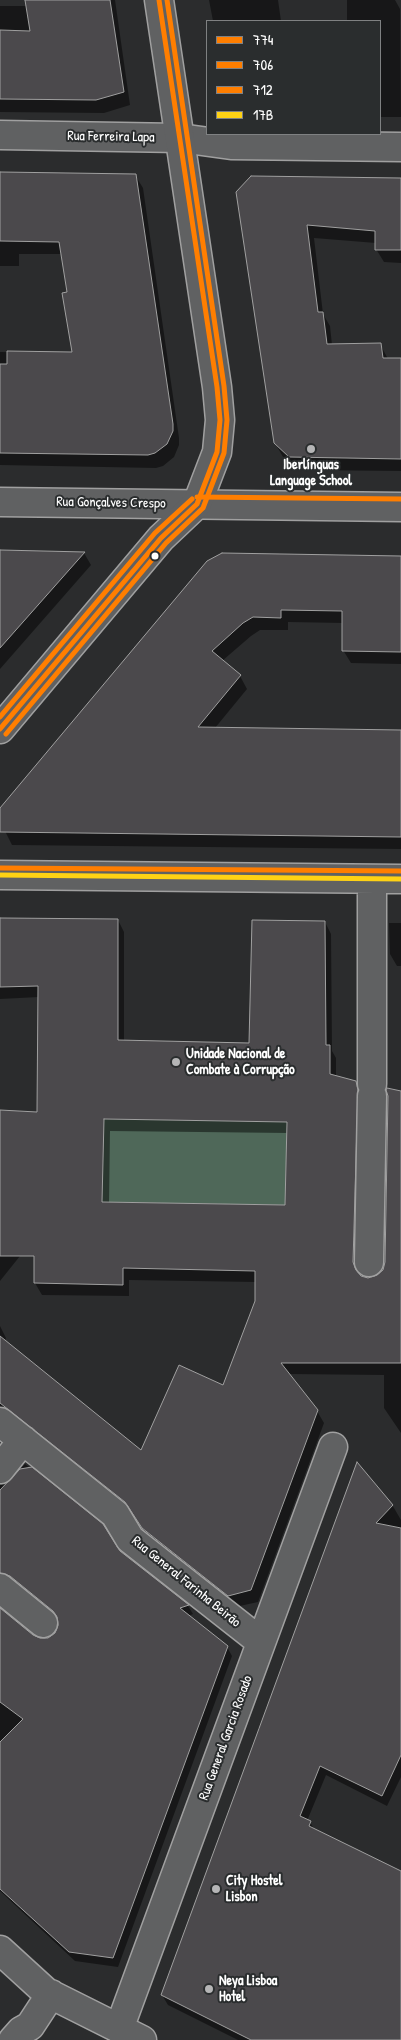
<!DOCTYPE html>
<meta charset="utf-8">
<style>
body{margin:0}
#map{position:relative;width:401px;height:2040px;overflow:hidden;background:#2b2c2d;font-family:"Patrick Hand",sans-serif}
canvas{display:block}
.legend{position:absolute;left:206px;top:20px;width:175px;height:115px;box-sizing:border-box;background:#2a2d2e;border:1px solid #7f8182;margin:0;padding:6px 9px;list-style:none;font-size:15px;color:#fff}
.legend li{display:flex;align-items:center;gap:10px;height:25px}
.legend b{width:25px;border:1px solid #7f8182}
</style>
<div id="map">
<canvas width="401" height="2040"></canvas>
<ul class="legend">
<li><b style="height:6px;background:#ff7e00"></b>774</li>
<li><b style="height:6px;background:#ff7e00"></b>706</li>
<li><b style="height:6px;background:#ff7e00"></b>712</li>
<li><b style="height:6px;background:#ffd214"></b>17B</li>
</ul>
</div>
<script>
const ctx = document.querySelector('canvas').getContext('2d');
ctx.lineJoin = 'round';
function fill(path, color) { ctx.fillStyle = color; ctx.fill(path, 'evenodd'); }
const toPath = rows => new Path2D(rows.map(r => 'M' + r).join(''));
function strokePath(path, color, width, dash) { ctx.strokeStyle = color; ctx.lineWidth = width; ctx.lineCap = dash ? 'butt' : 'round'; ctx.setLineDash(dash || []); ctx.stroke(path); }
function drawText(font, color, halo, rows, align = 'center') {
  ctx.font = font + ' "Patrick Hand",sans-serif'; ctx.lineWidth = 4; ctx.setLineDash([]); ctx.textBaseline = 'middle'; ctx.strokeStyle = halo; ctx.fillStyle = color; for (const [text, x, y, turn = 0] of rows) {
    ctx.save(); ctx.translate(x, y); ctx.rotate((+turn || 0) * Math.PI / 180); ctx.textAlign = isNaN(turn) ? turn : align; if (halo) ctx.strokeText(text, 0, 0); ctx.fillText(text, 0, 0); ctx.restore();
  }
}
fill(toPath([
 [104,1119,287,1122,285,1205,102,1202]
]), '#4f6859');
fill(toPath([
 [27,0,115,0,130,105,104,113,0,112,0,6,28,6],
 [209,0,278,0,281,21,213,21],
 [347,0,395,0,400,9,401,117,380,117,380,21,347,21],
 [0,173,135,175,143,188,179,438,179,445,174,457,163,466,156,468,0,465,0,352,74,353,62,254,19,254,19,266,0,266],
 [401,179,401,263,384,262,376,249,376,243,314,238,323,314,330,326,332,345,380,344,388,359,401,360,401,471,298,470,283,457,275,443,238,192],
 [0,552,84,553,91,565,0,669],
 [401,557,401,664,351,663,343,650,344,623,288,622,288,630,260,630,251,636,222,661,240,676,247,689,215,728,401,731,401,849,12,845,0,821,0,810,208,562],
 [0,920,118,920,124,932,124,1042,250,1044,325,922,331,934,332,1051,336,1058,336,1077,356,1082,362,1094,364,1103,359,1275,368,1279,378,1276,384,1270,386,1262,401,1091,401,1433,384,1408,384,1375,288,1374,317,1411,324,1423,258,1602,235,1607,150,1540,133,1514,18,1421,0,1409,0,1326,6,1338,4,1343,141,1452,224,1387,256,1302,256,1282,129,1280,129,1296,42,1295,35,1283,36,1236,0,1281,0,1112,38,1113,39,997,0,999],
 [110,1131,288,1133,286,1206,109,1204],
 [389,923,401,923,401,966,397,966,390,954],
 [25,1464,102,1525,119,1552,188,1606,193,1614,188,1616,227,1647,232,1656,118,1967,75,1961,0,1891,0,1610,32,1636,40,1640,49,1639,56,1634,60,1626,59,1620,16,1585,0,1582,0,1485,7,1484],
 [357,1464,394,1508,401,1520,401,1777,387,1806,326,1775,307,1821,310,1822,315,1831,401,1873,401,2040,238,2040,168,2005,162,1995]
]), '#0007');
const building = toPath([
 [25,0,110,0,124,92,96,100,0,99,0,30,30,31,25,0],
 [0,172,136,174,173,424,173,431,167,444,155,453,148,455,0,453,0,364,7,364,7,351,72,352,62,293,67,292,59,242,0,241,0,172],
 [251,176,401,178,401,250,375,250,375,231,307,225,318,312,323,312,327,344,381,343,383,358,401,358,401,459,289,457,274,443,236,192,251,176],
 [0,550,85,552,0,648,0,550],
 [222,553,401,556,401,652,342,651,342,611,281,610,281,618,253,617,243,623,212,651,241,675,198,727,401,730,401,837,0,832,0,808,207,561,222,553],
 [0,918,118,919,118,1040,249,1043,252,920,325,921,326,1045,330,1045,330,1074,356,1081,358,1090,353,1262,356,1270,361,1276,368,1278,377,1275,383,1270,385,1262,388,1096,386,1090,387,1088,401,1091,401,1363,281,1363,318,1410,251,1590,228,1596,142,1528,125,1502,0,1403,0,1336,141,1450,179,1365,223,1385,255,1301,255,1271,123,1268,123,1285,34,1283,34,1256,0,1256,0,1110,37,1112,38,986,0,987,0,918],
 [104,1119,287,1122,285,1205,102,1202,104,1119],
 [357,1462,393,1505,376,1523,401,1528,401,1755,382,1796,320,1766,300,1816,311,1821,309,1826,401,1871,401,2040,251,2040,161,1995,357,1462],
 [32,1467,103,1524,120,1551,189,1605,180,1608,228,1646,113,1958,69,1952,0,1889,0,1742,23,1719,0,1702,0,1608,33,1635,40,1638,48,1638,55,1633,58,1625,57,1617,53,1611,10,1576,0,1573,0,1490,20,1469,32,1467]
]);
fill(building, '#4b494c');
strokePath(building, '#a0a0a0', 1);
const minor = toPath([
 [0,135,180,138,231,145,401,147],
 [0,502,401,507],
 [0,875,401,879],
 [372,879,372,1084],
 [369,1262,372,1096],
 [0,1422,115,1514,130,1539,261,1642],
 [0,1469,23,1440],
 [0,1588,43,1623],
 [0,1950,46,1992,142,2040],
 [119,2029,333,1447],
 [13,2040,21,2031,30,2026,51,1994]
]);
const major = toPath([
 [0,729,161,538,197,504,217,452,220,420,217,387,159,0]
]);
strokePath(minor, '#a0a0a0', 31);
strokePath(major, '#a0a0a0', 31);
strokePath(minor, '#606162', 28);
strokePath(major, '#606162', 28);
strokePath(toPath([
 [0,729,161,538,197,504,217,452,220,420,217,387,159,0]
]), '#ff7e00', 5);
strokePath(toPath([
 [6,734,166,543,203,508,224,453,227,420,224,386,167,0]
]), '#ff7e00', 5);
strokePath(toPath([
 [197,497,401,499],
 [0,717,155,533,192,499],
 [0,868,401,871]
]), '#ff7e00', 5);
strokePath(toPath([
 [0,875,401,879]
]), '#ffd214', 5);
for (const [x, y, r, color] of [
 [311,449,5,"#b5b5b6"],
 [155,556,4.5,"#fff"],
 [176,1062,5,"#b5b5b6"],
 [216,1889,5,"#b5b5b6"],
 [209,1989,5,"#b5b5b6"]
]) { const dot = new Path2D(); dot.arc(x, y, r, 0, 2 * Math.PI); ctx.fillStyle = color; ctx.fill(dot); strokePath(dot, '#2a2d2e', 2); }
drawText('14px', '#fff', '#2a2d2e', [
 ["Rua Ferreira Lapa",111,137,1],
 ["Rua Gonçalves Crespo",111,503,1],
 ["Rua General Farinha Beirão",186,1582,39],
 ["Rua General Garcia Rosado",226,1738,-70]
]);
drawText('bold 14px', '#fff', '#2a2d2e', [
 ["Iberlínguas",311,465,"center"],
 ["Language School",311,481,"center"],
 ["Unidade Nacional de",186,1054],
 ["Combate à Corrupção",186,1070],
 ["City Hostel",226,1881],
 ["Lisbon",226,1897],
 ["Neya Lisboa",219,1981],
 ["Hotel",219,1997]
], 'left');
</script>
